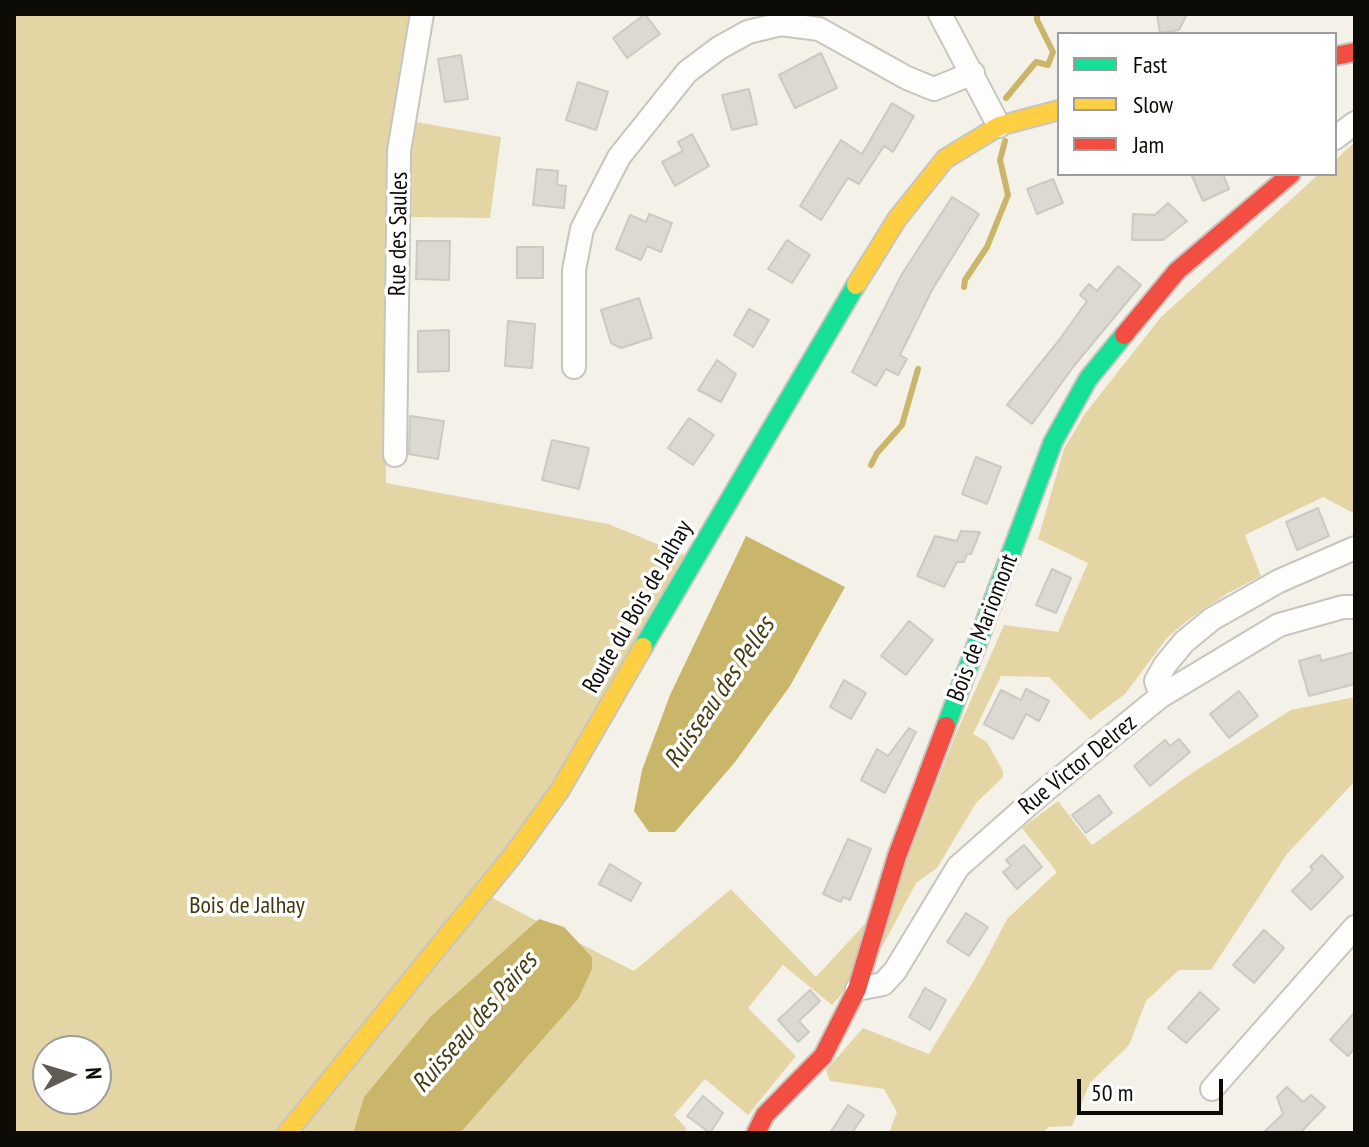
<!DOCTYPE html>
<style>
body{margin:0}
#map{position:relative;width:1369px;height:1147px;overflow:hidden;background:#f4f1e8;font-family:"PT Sans Narrow",sans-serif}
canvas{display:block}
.frame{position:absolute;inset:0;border:16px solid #0d0b06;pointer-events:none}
.legend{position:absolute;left:1057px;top:32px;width:280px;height:144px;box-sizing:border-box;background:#fff;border:2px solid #9e9d9b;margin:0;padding:10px 14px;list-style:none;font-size:24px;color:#0d0b06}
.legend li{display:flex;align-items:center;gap:16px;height:40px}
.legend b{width:40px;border:2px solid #9e9d9b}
.north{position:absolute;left:32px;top:1035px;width:80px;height:80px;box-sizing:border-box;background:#fff;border:2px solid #9e9d9b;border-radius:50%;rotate:86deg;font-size:22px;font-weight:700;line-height:32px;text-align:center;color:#0d0b06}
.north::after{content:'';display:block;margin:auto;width:28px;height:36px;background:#5e5c55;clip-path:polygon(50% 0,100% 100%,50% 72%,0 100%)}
.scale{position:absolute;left:1077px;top:1079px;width:146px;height:36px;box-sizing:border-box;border:4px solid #0d0b06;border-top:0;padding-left:10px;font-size:24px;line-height:28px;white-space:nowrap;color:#0d0b06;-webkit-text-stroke:6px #fff;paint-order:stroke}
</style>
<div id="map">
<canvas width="1369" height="1147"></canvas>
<div class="frame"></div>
<ul class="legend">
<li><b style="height:10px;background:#16e098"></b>Fast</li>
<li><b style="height:10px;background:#ffcf43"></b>Slow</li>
<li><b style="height:10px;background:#f24e42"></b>Jam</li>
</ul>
<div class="north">N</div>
<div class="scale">50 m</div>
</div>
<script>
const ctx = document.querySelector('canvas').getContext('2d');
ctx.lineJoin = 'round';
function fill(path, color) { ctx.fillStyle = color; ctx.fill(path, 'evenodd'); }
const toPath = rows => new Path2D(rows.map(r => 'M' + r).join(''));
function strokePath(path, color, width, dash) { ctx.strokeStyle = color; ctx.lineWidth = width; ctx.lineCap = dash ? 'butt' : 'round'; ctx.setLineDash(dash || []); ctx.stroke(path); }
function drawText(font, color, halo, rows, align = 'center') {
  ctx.font = font + ' "PT Sans Narrow",sans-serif'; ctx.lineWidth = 7; ctx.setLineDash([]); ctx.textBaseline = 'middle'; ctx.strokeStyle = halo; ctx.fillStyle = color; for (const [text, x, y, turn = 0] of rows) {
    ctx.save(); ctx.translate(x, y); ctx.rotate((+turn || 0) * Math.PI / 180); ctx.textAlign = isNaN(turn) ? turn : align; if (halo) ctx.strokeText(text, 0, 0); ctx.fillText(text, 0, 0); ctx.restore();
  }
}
fill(toPath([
 [14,14,414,14,401,59,390,153,386,483,608,524,692,558,485,894,537,921,430,1017,364,1097,353,1133,14,1133],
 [48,1051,96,1051,96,1099,48,1099],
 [410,121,501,137,490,218,405,217],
 [1355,142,1355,514,1323,497,1245,535,1261,576,1228,593,1188,620,1167,638,1125,694,1090,720,1049,677,1001,676,973,734,987,742,1003,771,1003,777,976,803,937,868,916,883,883,945,832,1005,783,965,748,1008,796,1056,748,1115,705,1079,674,1115,686,1128,685,1133,460,1133,511,1072,592,957,579,943,634,971,731,889,816,977,895,891,955,736,1004,625,1058,632,1088,563,1038,539,1064,449,1084,415,1161,317,1319,174,1335,174,1335,160],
 [1355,697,1355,781,1287,854,1211,970,1179,970,1146,1001,1129,1045,1090,1083,1072,1126,1048,1127,1043,1133,889,1133,897,1112,884,1089,830,1081,826,1070,863,1028,929,1054,982,967,1007,919,1057,872,1022,828,1058,801,1092,845,1192,773,1291,710]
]), '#e4d6a4');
fill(toPath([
 [746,536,845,587,790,686,735,762,675,832,649,832,634,811,642,770,670,695],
 [539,919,564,927,592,957,592,969,578,999,460,1133,353,1133,364,1097,430,1017]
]), '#c9b66a');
strokePath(toPath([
 [1006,98,1036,62,1048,65,1053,52,1037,20,1037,14],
 [964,287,965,280,987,247,1008,195,1000,160,1005,141],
 [871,465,877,453,902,425,918,369]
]), '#c9b66a', 6);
const building = toPath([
 [645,14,660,34,627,58,613,38,645,14],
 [1157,14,1187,14,1179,30,1160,33,1157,14],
 [821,53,837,88,795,108,779,75,821,53],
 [461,55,468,99,445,102,438,59,461,55],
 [578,82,608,92,596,130,566,120,578,82],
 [749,89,757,124,732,130,722,95,749,89],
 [892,103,914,116,893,152,884,146,859,184,848,178,821,220,800,206,841,140,862,154,892,103],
 [692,134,709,166,675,186,662,162,683,151,678,142,692,134],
 [537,169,558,171,557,185,566,186,564,208,533,205,537,169],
 [1191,174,1223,174,1229,189,1203,201,1191,174],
 [1053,179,1063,203,1037,214,1027,189,1053,179],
 [952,197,979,214,932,290,900,355,907,359,898,375,886,369,876,386,852,372,902,274,952,197],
 [1168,203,1187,221,1163,240,1132,240,1133,214,1155,215,1168,203],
 [649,214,672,223,661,252,647,246,641,260,616,249,630,215,646,222,649,214],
 [787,240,810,255,792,283,768,269,787,240],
 [417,241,450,241,449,280,416,279,417,241],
 [517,247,543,247,543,278,517,278,517,247],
 [1118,266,1141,285,1073,367,1032,424,1007,405,1060,339,1087,301,1080,295,1089,284,1097,291,1118,266],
 [639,298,652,338,621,348,611,343,601,310,639,298],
 [749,309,769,320,753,347,734,335,749,309],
 [508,321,535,324,532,368,505,366,508,321],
 [449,330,449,371,418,372,418,331,449,330],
 [717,360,736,374,721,402,698,390,717,360],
 [410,416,444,421,438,459,409,454,410,416],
 [689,418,714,435,693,465,668,448,689,418],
 [552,440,589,448,579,489,542,480,552,440],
 [976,457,1001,467,987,504,962,494,976,457],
 [1318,508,1329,536,1297,550,1286,522,1318,508],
 [961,531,980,532,971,554,967,554,964,562,957,562,944,587,917,576,935,536,957,541,961,531],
 [1052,569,1071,578,1056,613,1036,605,1052,569],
 [909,621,933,640,906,675,881,656,909,621],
 [1355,652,1355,684,1309,696,1299,661,1320,655,1321,661,1355,652],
 [844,680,866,693,851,719,830,707,844,680],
 [1026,689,1049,701,1039,721,1026,714,1013,739,984,724,1001,690,1021,700,1026,689],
 [1239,691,1258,716,1229,738,1210,714,1239,691],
 [909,728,916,732,885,793,861,780,877,749,888,756,909,728],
 [1179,739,1190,752,1150,786,1134,766,1165,740,1170,746,1179,739],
 [1099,795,1112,813,1086,833,1072,815,1099,795],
 [848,839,871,849,850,900,843,897,841,902,823,894,848,839],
 [1024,845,1042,867,1017,889,1003,872,1011,866,1006,860,1024,845],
 [1322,855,1343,877,1311,910,1292,891,1313,870,1310,867,1322,855],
 [610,864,641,883,631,901,599,884,610,864],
 [966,913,988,927,969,956,947,942,966,913],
 [1264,930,1284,948,1254,983,1233,965,1264,930],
 [925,988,946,1000,930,1030,909,1017,925,988],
 [810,990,820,1001,799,1021,809,1032,798,1042,778,1020,810,990],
 [1200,992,1219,1009,1186,1043,1168,1028,1200,992],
 [1355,1012,1355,1048,1348,1056,1330,1040,1355,1012],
 [1287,1087,1303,1102,1311,1095,1325,1107,1300,1133,1263,1133,1283,1114,1277,1097,1287,1087],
 [703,1096,723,1113,710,1133,687,1116,703,1096],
 [848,1105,864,1115,852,1133,830,1133,848,1105]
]);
fill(building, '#dcd9d2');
strokePath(building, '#cbc9c3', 2);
const street = toPath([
 [940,14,999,126],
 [1335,138,1355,123],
 [574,367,574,270,582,229,619,157,687,72,719,48,748,32,781,24,819,29,907,78,934,89,973,73],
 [395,455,399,151,422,14],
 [1161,696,1156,681,1165,665,1184,642,1212,619,1279,581,1355,548],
 [857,989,883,984,895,971,958,867,1037,797,1161,696,1279,625,1343,607,1355,607],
 [1212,1089,1355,927]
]);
const fast = toPath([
 [643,647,856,285],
 [946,726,1053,442,1088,379,1124,335]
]);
const slow = toPath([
 [856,285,897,219,945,159,999,126,1059,110],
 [287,1133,513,855,560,790,643,647]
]);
const jam = toPath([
 [1335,56,1355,52],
 [1124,335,1177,271,1291,174],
 [756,1133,765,1115,823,1056,857,989,897,856,946,726]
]);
strokePath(street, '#c7c5be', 26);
strokePath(fast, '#c7c5be', 22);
strokePath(slow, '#c7c5be', 22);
strokePath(jam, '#c7c5be', 22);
strokePath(street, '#fdfdfc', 22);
strokePath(fast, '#16e098', 18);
strokePath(slow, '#ffcf43', 18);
strokePath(jam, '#f24e42', 18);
drawText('24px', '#0d0b06', '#fff', [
 ["Rue des Saules",399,234,-89],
 ["Route du Bois de Jalhay",638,607,-60],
 ["Bois de Mariomont",983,628,-69],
 ["Rue Victor Delrez",1078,765,-39]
]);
drawText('24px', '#42370c', '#fff', [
 ["Bois de Jalhay",247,906]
]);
drawText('italic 26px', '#463b11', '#fff', [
 ["Ruisseau des Pelles",720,693,-56],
 ["Ruisseau des Paires",475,1023,-49]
]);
</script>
